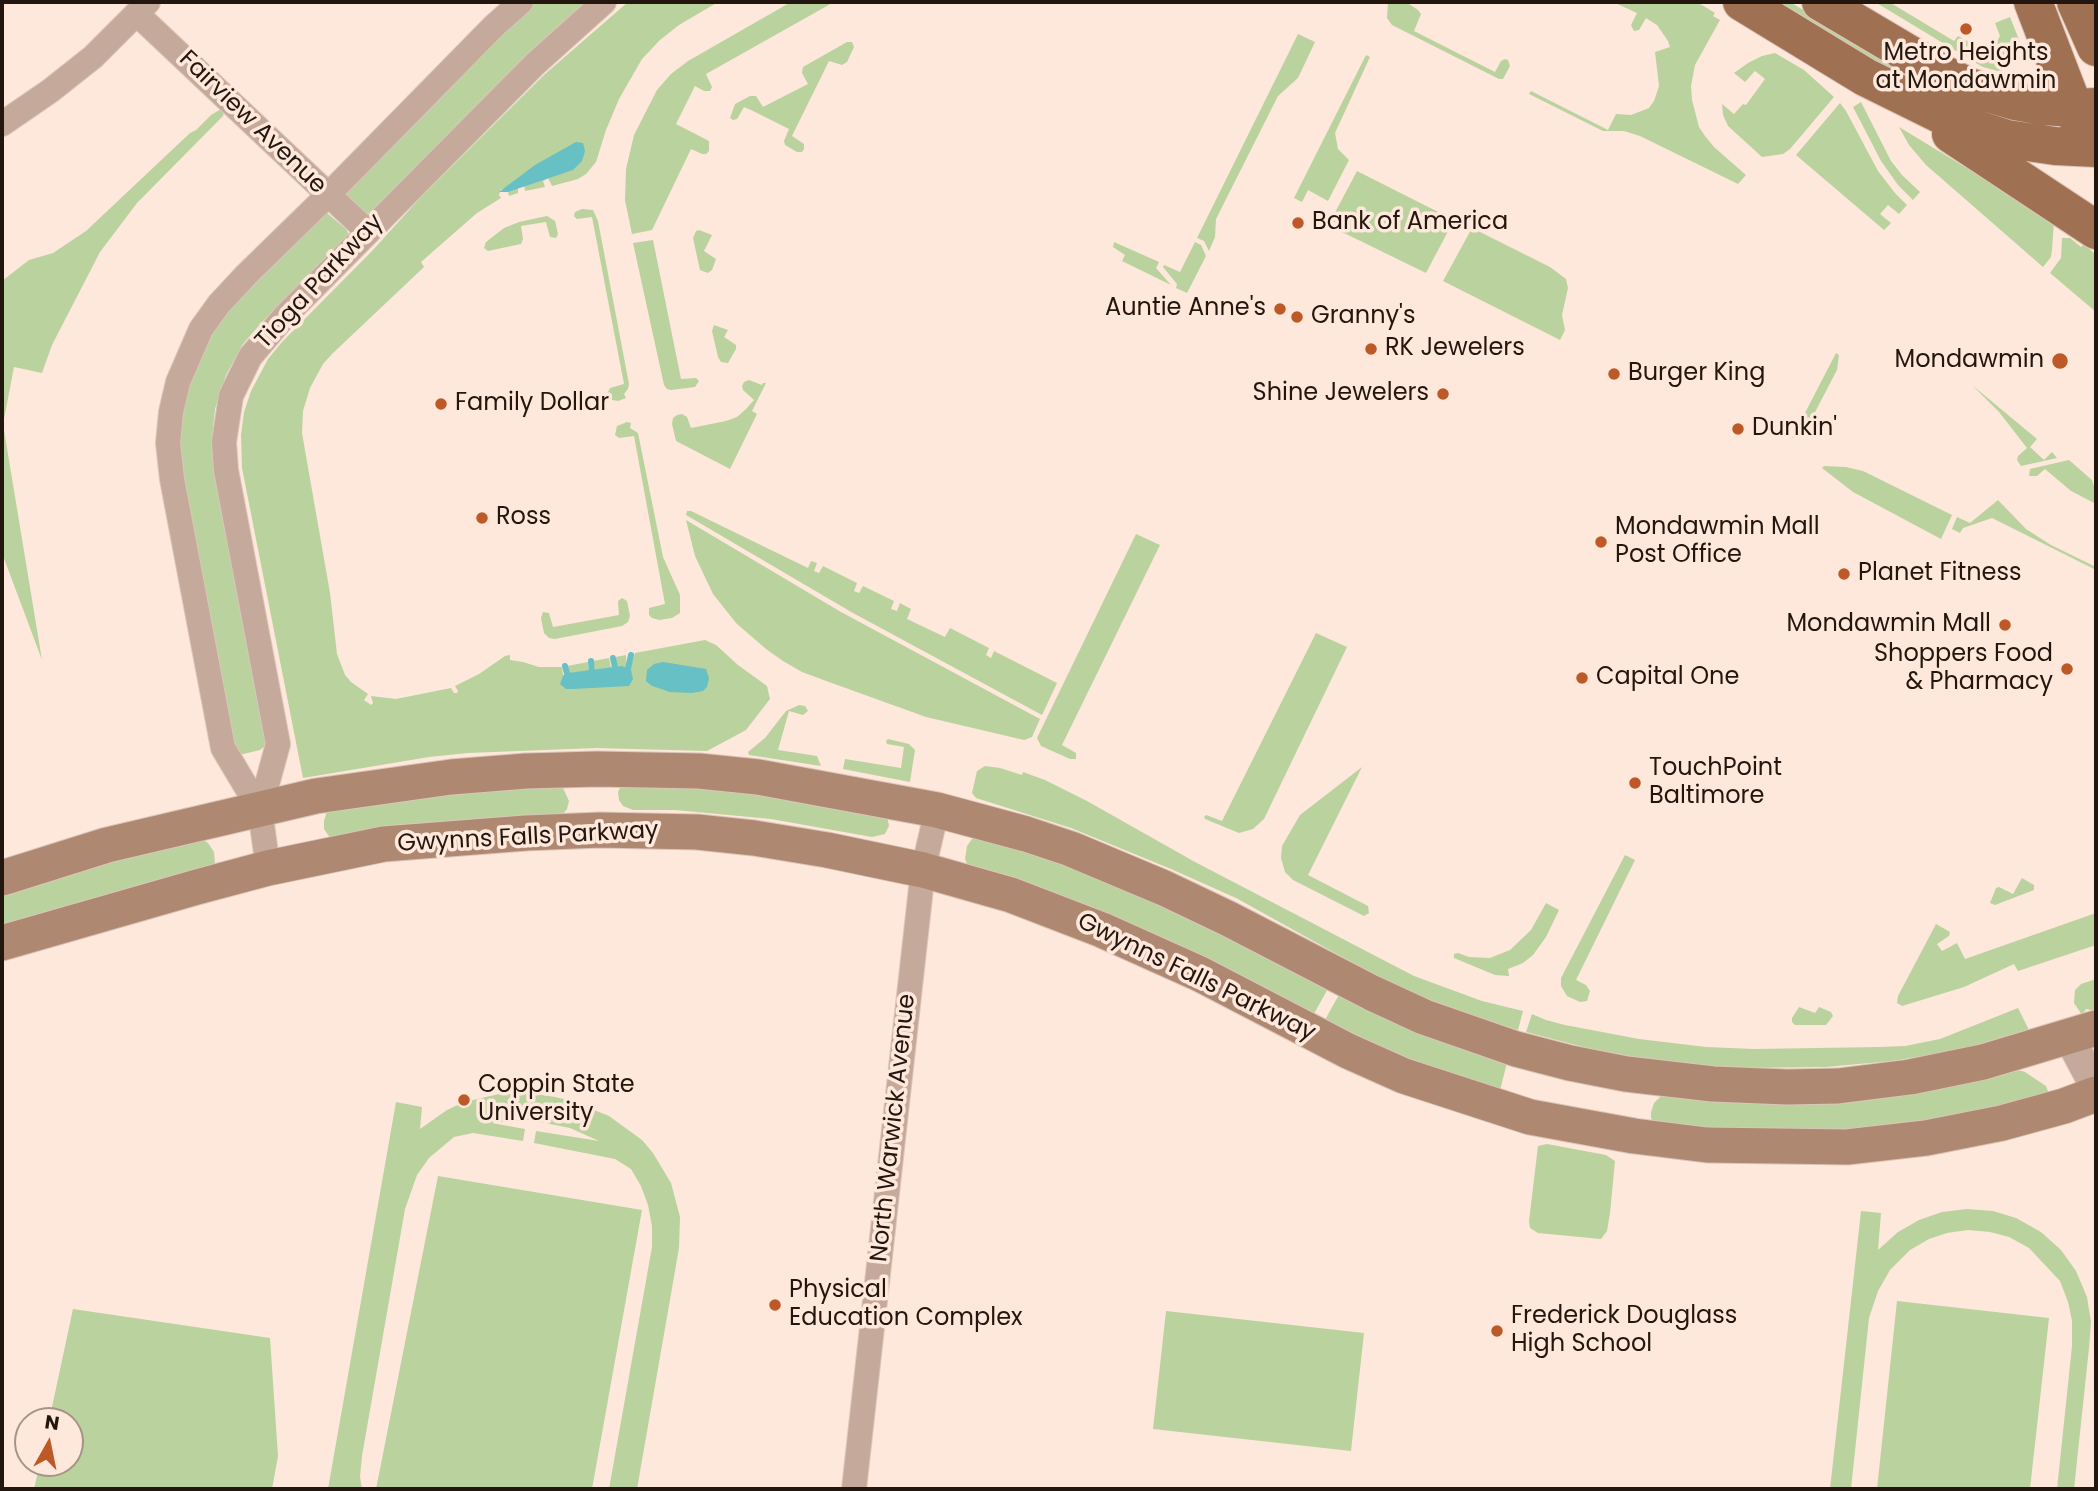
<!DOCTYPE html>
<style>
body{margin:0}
#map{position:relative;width:2098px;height:1491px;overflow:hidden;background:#fee8db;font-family:Poppins,sans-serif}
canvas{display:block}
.frame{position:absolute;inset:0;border:4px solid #23160e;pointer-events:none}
.north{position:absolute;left:14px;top:1407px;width:70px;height:70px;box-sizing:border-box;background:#fee8db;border:2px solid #a69489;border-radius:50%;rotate:9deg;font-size:19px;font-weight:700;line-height:28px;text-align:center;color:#23160e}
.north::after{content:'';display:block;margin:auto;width:24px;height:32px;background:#bd5827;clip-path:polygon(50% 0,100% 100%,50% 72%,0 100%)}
</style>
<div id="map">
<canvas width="2098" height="1491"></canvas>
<div class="frame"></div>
<div class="north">N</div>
</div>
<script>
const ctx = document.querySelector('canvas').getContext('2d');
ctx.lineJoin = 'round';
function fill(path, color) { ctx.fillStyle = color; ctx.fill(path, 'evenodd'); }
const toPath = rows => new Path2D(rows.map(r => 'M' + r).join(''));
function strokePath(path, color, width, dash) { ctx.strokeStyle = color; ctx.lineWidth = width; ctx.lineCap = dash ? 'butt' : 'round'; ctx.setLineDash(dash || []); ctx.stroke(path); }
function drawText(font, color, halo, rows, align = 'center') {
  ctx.font = font + ' Poppins,sans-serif'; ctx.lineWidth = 7; ctx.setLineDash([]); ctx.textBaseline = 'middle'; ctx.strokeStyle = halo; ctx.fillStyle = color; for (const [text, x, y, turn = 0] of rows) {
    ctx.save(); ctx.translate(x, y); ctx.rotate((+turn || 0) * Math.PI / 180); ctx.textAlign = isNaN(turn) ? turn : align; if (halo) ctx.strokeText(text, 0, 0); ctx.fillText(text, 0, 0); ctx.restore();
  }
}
fill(toPath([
 [533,2,589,2,366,216,343,192],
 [628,2,718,2,679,25,660,40,642,59,619,99,606,130,596,162,586,174,578,179,552,186,548,178,543,181,545,187,525,191,524,184,518,187,518,193,509,196,508,192,501,189,499,195,501,198,477,213,421,262,424,267,332,354,323,364,310,388,303,411,302,433,330,593,337,654,345,675,351,682,368,694,364,700,371,705,373,703,371,696,396,699,451,688,454,693,457,693,458,691,455,686,479,674,505,656,510,655,510,660,523,662,539,667,562,667,563,675,569,672,567,666,588,662,588,669,594,670,593,661,609,658,611,668,616,667,616,657,626,655,626,666,630,668,635,653,705,640,716,645,738,665,767,686,770,699,746,730,707,751,596,748,468,753,429,757,303,778,242,468,241,435,244,412,251,391,268,359,282,342,372,251,421,197,545,74],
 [791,2,834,2,706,74,712,87,710,91,704,91,695,86,676,124,709,141,709,151,706,154,702,154,691,149,652,230,632,234,625,200,626,169,634,135,657,90,671,74,688,61],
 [1388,2,1406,2,1418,10,1421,14,1414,31,1495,72,1501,61,1505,59,1508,60,1510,66,1503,79,1499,79,1392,25,1387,18],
 [1613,2,1697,2,1715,13,1713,16,1720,20,1695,65,1691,86,1692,100,1699,127,1705,136,1714,147,1746,175,1738,184,1640,136,1624,131,1603,131,1529,94,1531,91,1608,130,1616,114,1631,115,1649,108,1654,101,1659,86,1655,52,1670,47,1668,41,1657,25,1646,18,1639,30,1634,31,1631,25,1637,13],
 [1771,2,1790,2,1929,86,2024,121,2048,134,1960,112],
 [1875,2,1889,2,1954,41,1958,36,1973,44,1966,57],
 [2010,17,2020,42,2001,72,1983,67,1974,62,1982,49,1990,54,2000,36,1995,23],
 [1298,34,1315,42,1298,78,1278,96,1216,219,1215,237,1209,251,1204,241,1197,238],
 [847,42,852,42,854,47,847,62,842,65,829,61,792,136,804,144,804,149,802,152,797,152,785,145,784,141,789,129,751,110,744,107,737,119,733,120,730,118,735,104,750,96,756,96,763,107,808,84,802,73,803,67],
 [1775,53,1804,70,1834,97,1790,149,1783,154,1762,157,1728,126,1723,115,1722,104,1734,114,1743,104,1746,105,1765,79,1755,71,1745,82,1734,73,1748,63,1762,56],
 [1366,55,1370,57,1335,133,1338,149,1349,160,1328,201,1308,190,1302,202,1294,198],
 [1861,102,1891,161,1902,175,1920,192,1913,200,1898,185,1881,161,1853,107],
 [1840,103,1846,111,1878,171,1895,193,1907,205,1899,214,1888,205,1880,214,1891,223,1884,230,1796,155],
 [221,109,224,113,223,116,137,203,100,252,52,345,42,373,14,367,3,424,42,660,2,553,2,281,29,260,53,253,86,231,190,133,196,130,211,115],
 [1899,127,2054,221,2052,250,2051,257,2043,267,1926,165,1909,145],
 [1357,171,1454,220,1426,273,1342,232,1344,228,1331,220],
 [582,209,593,210,598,221,629,384,628,389,624,394,626,398,618,401,612,400,607,394,610,388,624,384,592,217,577,219,574,216,575,212],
 [323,212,327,213,346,229,349,235,262,322,243,344,226,375,215,409,212,439,216,482,266,742,264,747,260,750,239,755,236,754,178,460,182,418,187,389,204,345,239,295],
 [547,216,555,221,558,234,556,238,550,237,546,222,521,226,523,239,521,244,488,251,484,248,486,242,504,228,519,222],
 [1472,228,1550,267,1566,279,1568,288,1562,315,1565,330,1560,340,1443,281],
 [699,230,712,235,704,251,716,259,712,270,708,273,700,270,693,238,696,231],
 [2062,238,2070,238,2081,247,2084,244,2096,255,2096,312,2050,273,2061,258],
 [653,240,681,379,696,378,699,381,695,387,671,390,667,389,664,385,633,243],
 [1114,242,1159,262,1156,268,1171,285,1122,261,1125,255,1113,247],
 [1195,242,1201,245,1206,256,1187,293,1176,288,1177,284,1163,267,1164,265,1180,272],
 [714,325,728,330,724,337,736,345,736,349,728,363,721,362,718,357,712,331],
 [1836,353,1839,355,1837,370,1802,437,1792,438],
 [749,380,762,385,763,383,766,383,752,411,757,414,730,469,676,441,672,424,673,418,677,415,682,414,687,417,691,428,726,421,737,417,746,409,754,400,743,390,742,386,744,382],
 [1972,385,2037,439,2030,447,2044,460,2052,452,2057,458,2021,466,2017,460,2018,456,2027,448,1999,412],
 [627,422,631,423,630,428,638,433,663,557,680,595,680,613,672,618,659,620,652,618,649,615,649,608,665,604,634,436,619,438,615,435,617,426],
 [2069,460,2092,480,2096,493,2096,504,2071,491,2045,469,2037,476,2029,476,2030,469],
 [1824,466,1846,467,1863,471,1952,515,1941,539,1853,492,1822,468],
 [1998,500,2026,529,2051,545,2096,567,2096,570,1992,518,1963,528,1960,533,1952,529,1957,517,1970,523],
 [687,511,691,511,808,568,811,561,817,563,814,571,819,573,823,566,857,583,854,591,859,593,863,586,894,601,891,609,897,611,900,603,911,609,907,619,945,637,950,628,989,648,986,655,991,658,994,651,1057,683,1042,715,853,613,686,515],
 [686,520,841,612,1040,719,1032,737,1024,740,926,717,829,682,802,672,783,661,766,649,736,623,713,594,695,556],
 [1136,534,1160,545,1062,745,1076,753,1076,759,1070,759,1041,746,1037,738],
 [622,598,627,601,630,616,628,622,622,626,555,639,549,638,544,633,541,618,543,612,549,613,553,627,619,615,618,601],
 [1316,633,1347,647,1264,819,1253,829,1239,833,1205,819,1204,817,1206,815,1222,821],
 [799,705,805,706,808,711,803,715,789,711,778,750,817,756,821,766,749,755,748,752,765,738,786,711],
 [888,739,909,744,915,750,910,782,843,769,845,759,901,768,904,747,887,744,886,741],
 [985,766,1000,768,1022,775,1023,772,1045,780,1087,801,1195,862,1414,976,1482,1001,1523,1011,1518,1030,1464,1013,1415,994,1373,974,1236,898,1171,869,1071,828,976,798,972,793,977,771],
 [1362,767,1308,875,1368,906,1369,913,1364,916,1293,880,1285,872,1281,858,1282,846,1300,815],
 [695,784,887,816,889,826,885,834,872,837,771,819,675,810,633,810,623,806,619,800,618,792,621,786],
 [562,786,569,801,567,809,561,816,331,839,324,829,324,821,327,811,423,790],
 [980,835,1083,867,1330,985,1310,1021,968,866,965,859,967,846,972,839],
 [190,840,203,840,208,843,214,852,215,864,2,931,2,891],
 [1625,855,1635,860,1576,980,1586,985,1590,991,1587,1001,1580,1002,1567,996,1561,986,1561,978],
 [2022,878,2034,885,2034,890,1995,905,1990,903,1996,888,1999,887,2013,894],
 [1546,903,1559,910,1546,937,1533,955,1523,963,1508,969,1509,976,1495,975,1454,958,1454,954,1458,953,1469,957,1490,958,1510,950,1531,930],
 [2096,913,2096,945,2018,971,2014,964,1964,987,1902,1006,1897,1003,1898,996,1936,924,1950,932,1949,936,1937,944,1942,951,1957,943,1965,959],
 [2096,979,2096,1011,2086,1009,2082,1015,2074,1003,2075,990,2081,984],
 [1341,991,1508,1059,1498,1098,1321,1027],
 [1799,1007,1815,1013,1819,1007,1831,1012,1833,1016,1826,1025,1795,1025,1792,1022,1792,1018],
 [2018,1008,2030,1032,2026,1035,1955,1051,1892,1061,1826,1067,1742,1068,1670,1063,1595,1050,1526,1032,1532,1014,1546,1020,1565,1025,1639,1039,1706,1047,1754,1049,1879,1047,1905,1046,1940,1039],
 [2012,1068,2025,1072,2046,1086,2049,1094,1993,1113,1821,1137,1655,1125,1651,1118,1651,1112,1654,1103,1664,1093],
 [499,1094,535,1094,555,1097,572,1101,609,1116,642,1140,653,1153,671,1183,680,1217,679,1248,637,1489,609,1489,652,1247,652,1226,648,1205,641,1186,631,1169,615,1159,534,1143,536,1131,599,1141,570,1128,530,1120,492,1123,525,1129,523,1141,473,1133,454,1137,429,1158,417,1175,405,1209,362,1456,360,1477,362,1489,328,1489,396,1102,422,1107,420,1129,447,1110,464,1102],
 [1547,1144,1606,1155,1615,1161,1610,1213,1607,1231,1601,1239,1538,1233,1530,1228,1529,1221,1538,1146],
 [438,1176,642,1210,592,1489,376,1489],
 [1967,1209,1993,1211,2016,1218,2041,1232,2061,1250,2076,1271,2087,1297,2091,1322,2089,1348,2074,1489,2057,1489,2072,1346,2072,1321,2068,1302,2060,1281,2029,1248,2009,1237,1990,1232,1968,1230,1947,1233,1929,1239,1910,1250,1890,1270,1878,1291,1869,1318,1851,1489,1830,1489,1861,1211,1881,1213,1878,1250,1898,1232,1919,1220,1942,1212],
 [1897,1301,2049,1318,2030,1489,1877,1489],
 [73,1309,270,1338,278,1456,272,1489,34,1489,40,1463,70,1463,70,1421,49,1421],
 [1166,1311,1364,1333,1351,1451,1153,1429]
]), '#bad29e');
fill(toPath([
 [576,142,583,143,585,151,582,161,573,170,508,192,499,192,535,165],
 [663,662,706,669,709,678,707,687,703,691,692,693,670,692,652,686,646,681,647,670,654,664],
 [622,666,631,670,633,679,629,686,573,689,566,689,560,684,563,676,568,673]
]), '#66c0c4');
strokePath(toPath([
 [613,658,616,673],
 [591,661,592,677],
 [565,666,569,681],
 [627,673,631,655]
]), '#66c0c4', 6);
const minor = toPath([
 [137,14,367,231],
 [2,124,50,91,93,57,148,2],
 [260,810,278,744,226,470,224,442,231,396,250,357,284,317,535,64,604,2],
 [268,868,260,810,223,748,172,479,168,443,171,412,178,382,201,329,219,304,246,275,328,195,493,27,521,2],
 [854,1489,923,870,937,810]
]);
const tertiary = toPath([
 [2069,1037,2096,1088]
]);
const secondary = toPath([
 [2,878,107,845,316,796,451,777,526,771,597,769,699,771,758,777,937,810,1026,834,1071,849,1164,888,1229,919,1372,993,1424,1017,1516,1049,1570,1063,1626,1074,1713,1084,1787,1087,1838,1086,1910,1077,1983,1062,2096,1028],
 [2,943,197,887,268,868,384,844,526,833,600,830,697,832,754,838,827,850,923,870,1011,895,1102,930,1200,974,1348,1051,1404,1076,1530,1117,1634,1136,1707,1145,1847,1147,1926,1138,2002,1123,2064,1106,2096,1094]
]);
const primary = toPath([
 [1742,2,1865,77,1958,123,2007,139,2055,146,2096,148],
 [1821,2,1941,73,1969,87,2015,101,2043,106,2074,108,2096,107],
 [2033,2,2081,127],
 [2076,2,2096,47],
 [1951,134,2096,230]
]);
strokePath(minor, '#dbc6ba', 26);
strokePath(tertiary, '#dbc6ba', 32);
strokePath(secondary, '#dbc6ba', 37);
strokePath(primary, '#dbc6ba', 40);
strokePath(minor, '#c5a99a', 24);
strokePath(tertiary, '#c5a99a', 30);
strokePath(secondary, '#af8871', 35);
strokePath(primary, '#a07053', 38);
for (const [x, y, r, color] of [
 [1966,29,7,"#bd5827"],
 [1298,223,7,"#bd5827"],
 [1280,309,7,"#bd5827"],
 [1297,317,7,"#bd5827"],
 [1371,349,7,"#bd5827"],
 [2060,361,9,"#bd5827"],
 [1614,374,7,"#bd5827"],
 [1443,394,7,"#bd5827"],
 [441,404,7,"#bd5827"],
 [1738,429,7,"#bd5827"],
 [482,518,7,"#bd5827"],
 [1601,542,7,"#bd5827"],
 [1844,574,7,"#bd5827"],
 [2005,625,7,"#bd5827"],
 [2067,669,7,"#bd5827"],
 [1582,678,7,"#bd5827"],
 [1635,783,7,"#bd5827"],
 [464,1100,7,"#bd5827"],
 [775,1305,7,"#bd5827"],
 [1497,1331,7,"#bd5827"]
]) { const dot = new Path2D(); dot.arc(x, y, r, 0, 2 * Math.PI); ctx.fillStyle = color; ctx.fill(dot); strokePath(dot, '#fee8db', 2.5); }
drawText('24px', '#23160e', '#fee8db', [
 ["Metro Heights",1966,54,"center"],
 ["at Mondawmin",1966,82,"center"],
 ["Bank of America",1312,223],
 ["Auntie Anne's",1266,309,"right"],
 ["Granny's",1311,317],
 ["RK Jewelers",1385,349],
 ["Mondawmin",2044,361,"right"],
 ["Burger King",1628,374],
 ["Shine Jewelers",1429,394,"right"],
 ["Family Dollar",455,404],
 ["Dunkin'",1752,429],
 ["Ross",496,518],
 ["Mondawmin Mall",1615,528],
 ["Post Office",1615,556],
 ["Planet Fitness",1858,574],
 ["Mondawmin Mall",1991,625,"right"],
 ["Shoppers Food",2053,655,"right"],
 ["& Pharmacy",2053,683,"right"],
 ["Capital One",1596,678],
 ["TouchPoint",1649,769],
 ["Baltimore",1649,797],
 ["Coppin State",478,1086],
 ["University",478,1114],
 ["Physical",789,1291],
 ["Education Complex",789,1319],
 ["Frederick Douglass",1511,1317],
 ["High School",1511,1345]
], 'left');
drawText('24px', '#23160e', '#fee8db', [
 ["Fairview Avenue",252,123,44],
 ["Tioga Parkway",320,282,-47],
 ["Gwynns Falls Parkway",528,838,-3],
 ["Gwynns Falls Parkway",1196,978,26],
 ["North Warwick Avenue",894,1128,-84]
]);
</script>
